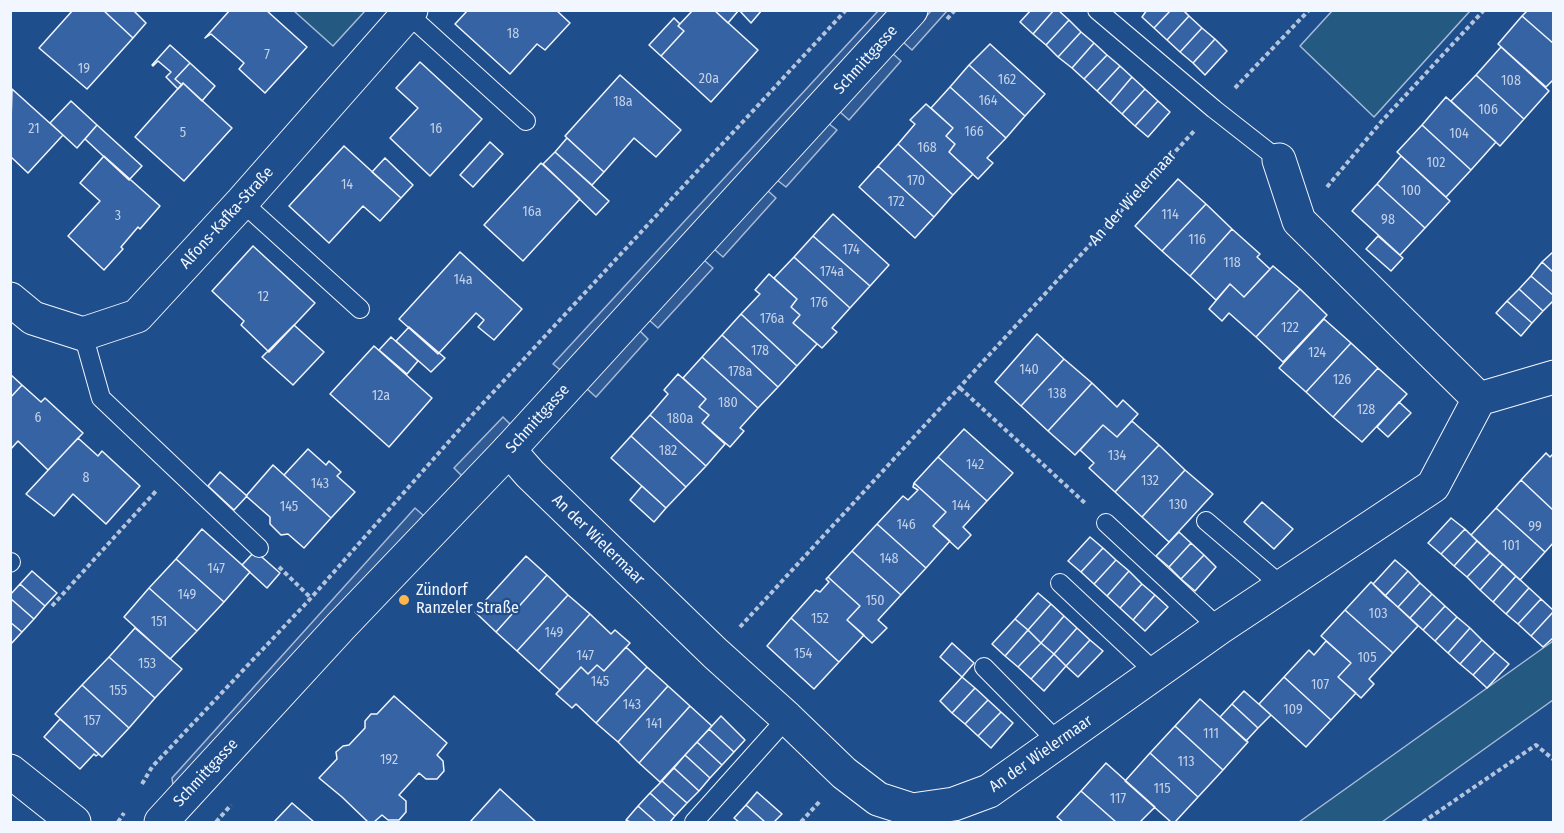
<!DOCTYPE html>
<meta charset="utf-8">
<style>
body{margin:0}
#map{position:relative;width:1564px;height:833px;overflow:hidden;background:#1f4e8c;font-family:"Fira Sans Condensed",sans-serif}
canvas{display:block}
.frame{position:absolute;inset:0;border:12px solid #f2f6ff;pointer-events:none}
</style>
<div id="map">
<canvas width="1564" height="833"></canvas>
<div class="frame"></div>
</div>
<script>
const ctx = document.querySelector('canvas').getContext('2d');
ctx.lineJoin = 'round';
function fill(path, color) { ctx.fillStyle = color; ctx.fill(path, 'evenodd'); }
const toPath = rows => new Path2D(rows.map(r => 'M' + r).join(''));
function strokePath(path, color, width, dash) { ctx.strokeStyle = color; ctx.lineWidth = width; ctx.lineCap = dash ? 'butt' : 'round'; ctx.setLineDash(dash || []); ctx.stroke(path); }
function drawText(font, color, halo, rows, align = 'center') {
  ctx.font = font + ' "Fira Sans Condensed",sans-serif'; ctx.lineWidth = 4.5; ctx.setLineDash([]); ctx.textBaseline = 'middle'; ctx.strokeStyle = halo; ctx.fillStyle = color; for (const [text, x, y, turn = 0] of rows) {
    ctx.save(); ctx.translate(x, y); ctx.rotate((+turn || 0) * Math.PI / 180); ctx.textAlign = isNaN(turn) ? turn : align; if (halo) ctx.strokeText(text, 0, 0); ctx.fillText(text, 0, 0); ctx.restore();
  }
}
const green = toPath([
 [294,11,365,11,333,46,294,11],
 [1332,11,1332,10,1470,11,1374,117,1300,46,1332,11],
 [1553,641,1553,700,1382,822,1299,822,1553,641]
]);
fill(green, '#245a82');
strokePath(green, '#a8bbd7', 1.5);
const parking = toPath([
 [878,11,895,11,563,372,553,364,878,11],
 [931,11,947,11,912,50,903,42,931,11],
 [892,53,901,61,849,120,840,112,892,53],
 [828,123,837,130,786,187,777,180,828,123],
 [767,190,776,198,723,257,714,249,767,190],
 [704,260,713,268,658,328,649,320,704,260],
 [638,329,648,339,596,397,586,388,638,329],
 [503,417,511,425,462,476,454,468,503,417],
 [415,508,424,516,174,793,172,778,415,508]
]);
fill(parking, '#305b95');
strokePath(parking, '#a8bbd7', 1.5);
const building = toPath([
 [73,10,103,10,133,38,87,89,39,48,73,10],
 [103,10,133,10,146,23,133,38,103,10],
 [230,10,266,10,307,47,265,93,239,69,244,63,211,34,205,38,230,10],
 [468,10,556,10,570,23,545,50,537,44,510,74,455,24,468,10],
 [693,10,714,10,758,50,711,102,661,56,684,31,678,26,693,10],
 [714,10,739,10,728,23,714,10],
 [739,10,762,10,751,23,739,10],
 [1031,10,1054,10,1033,34,1020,22,1031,10],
 [1054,10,1058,10,1069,20,1046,45,1033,34,1054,10],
 [1147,10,1171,10,1154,28,1142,17,1147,10],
 [1171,10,1183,10,1189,16,1167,40,1154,28,1171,10],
 [1528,10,1554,10,1554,44,1522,16,1528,10],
 [1189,16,1202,28,1180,52,1167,40,1189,16],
 [1522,16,1554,44,1554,79,1546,87,1498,44,1522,16],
 [674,18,680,24,678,26,684,31,661,56,649,45,674,18],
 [1069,20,1081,32,1058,57,1046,45,1069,20],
 [1202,28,1215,39,1193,63,1180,52,1202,28],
 [1081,32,1094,43,1072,68,1058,57,1081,32],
 [1215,39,1227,51,1205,75,1193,63,1215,39],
 [1094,43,1107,55,1084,79,1072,68,1094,43],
 [990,44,1045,94,1025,116,969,65,990,44],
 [170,45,190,63,175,79,182,85,178,89,166,77,171,72,158,61,153,66,152,65,170,45],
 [1501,47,1549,91,1524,119,1476,75,1501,47],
 [1107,55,1120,66,1097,91,1084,79,1107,55],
 [420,62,482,119,430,176,390,138,418,108,396,88,420,62],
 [190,63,215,86,202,101,183,83,182,85,175,79,190,63],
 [969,65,1025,116,1006,138,950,87,969,65],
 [1120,66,1132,77,1110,103,1097,91,1120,66],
 [620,75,681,130,656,157,634,138,604,172,565,136,620,75],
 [1476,75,1524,119,1500,146,1451,101,1476,75],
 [1132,77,1145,89,1122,114,1110,103,1132,77],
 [183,83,232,128,184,181,135,137,183,83],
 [950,87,1006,138,987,158,993,163,978,179,949,152,955,144,946,136,953,128,931,108,950,87],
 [12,89,63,135,28,173,10,156,12,89],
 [1145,89,1158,101,1135,126,1122,114,1145,89],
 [1446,97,1496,142,1471,170,1422,125,1446,97],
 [71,101,97,125,77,148,50,123,71,101],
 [1158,101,1170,112,1148,137,1135,126,1158,101],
 [926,104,953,128,946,136,955,144,949,152,973,174,953,195,898,144,915,124,910,120,926,104],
 [97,125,142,166,129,180,85,139,97,125],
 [1422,125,1471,170,1446,197,1397,152,1422,125],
 [567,138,604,172,592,185,555,152,567,138],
 [490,142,503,154,473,187,460,175,490,142],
 [898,144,953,195,934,217,878,166,898,144],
 [344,146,401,198,380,221,363,206,329,243,289,206,344,146],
 [555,152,609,201,596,215,543,164,555,152],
 [104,156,160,206,140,229,138,227,121,247,123,249,104,270,68,236,100,201,80,183,104,156],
 [1401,156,1450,201,1425,228,1377,184,1401,156],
 [385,158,413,185,401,198,372,172,385,158],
 [541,163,580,199,523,261,484,225,541,163],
 [878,166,934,217,915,238,859,187,878,166],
 [1178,179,1206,204,1162,251,1135,226,1178,179],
 [1377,184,1425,228,1400,255,1352,211,1377,184],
 [1206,204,1232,229,1190,276,1162,251,1206,204],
 [833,214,889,265,870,286,813,236,833,214],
 [1232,229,1260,254,1257,257,1270,269,1244,297,1230,284,1216,300,1190,276,1232,229],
 [813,236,870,286,850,308,794,257,813,236],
 [1378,236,1403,258,1391,271,1366,249,1378,236],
 [253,246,315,303,269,352,241,325,244,321,212,291,253,246],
 [1554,251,1554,273,1542,262,1554,251],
 [460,252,522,309,494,340,478,327,484,320,476,313,438,354,399,319,460,252],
 [794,257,850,308,832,328,837,332,822,348,793,323,800,315,791,307,797,299,774,278,794,257],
 [1542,262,1554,273,1554,296,1531,276,1542,262],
 [1273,266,1300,289,1256,337,1229,313,1222,321,1209,309,1230,284,1244,297,1273,266],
 [769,274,797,299,791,307,800,315,793,323,817,344,797,366,741,314,760,294,755,290,769,274],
 [1531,276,1554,296,1554,300,1543,311,1519,289,1531,276],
 [1300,289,1327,315,1283,362,1256,337,1300,289],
 [1519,289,1543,311,1532,323,1507,301,1519,289],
 [1507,301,1532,323,1521,336,1496,313,1507,301],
 [741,314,797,366,778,387,722,335,741,314],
 [1324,319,1351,343,1306,392,1279,368,1324,319],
 [294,325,324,352,293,385,262,357,294,325],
 [409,327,445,358,431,372,396,341,409,327],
 [1037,334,1064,359,1021,406,995,382,1037,334],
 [722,335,778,387,758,408,702,357,722,335],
 [391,337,418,361,407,374,379,350,391,337],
 [1351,343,1378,368,1333,417,1306,392,1351,343],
 [374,346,432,398,389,447,330,394,374,346],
 [702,357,758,408,740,428,744,431,730,447,702,423,709,415,699,407,706,399,683,378,702,357],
 [1064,359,1092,383,1048,431,1021,406,1064,359],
 [1378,368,1407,394,1362,442,1333,417,1378,368],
 [10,374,22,385,10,398,10,374],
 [678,374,706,399,699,407,709,415,702,423,725,444,706,466,650,415,668,394,664,390,678,374],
 [1092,383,1117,407,1123,400,1138,414,1117,437,1103,425,1075,455,1048,431,1092,383],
 [22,385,41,402,45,398,83,433,48,470,18,441,10,450,10,398,22,385],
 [1399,402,1411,413,1388,437,1377,427,1399,402],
 [650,415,706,466,686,487,631,436,650,415],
 [1132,421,1159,445,1115,492,1089,468,1094,463,1080,450,1103,425,1117,437,1132,421],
 [964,429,1013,473,987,501,938,457,964,429],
 [631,436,686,487,666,508,611,458,631,436],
 [78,438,98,456,102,451,140,486,106,524,73,494,54,516,26,494,78,438],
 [1159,445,1185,470,1142,517,1115,492,1159,445],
 [308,449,326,465,329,461,341,472,337,476,355,492,331,518,284,475,308,449],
 [1546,453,1550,457,1554,453,1554,511,1521,480,1546,453],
 [938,457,987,501,963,527,971,535,958,549,933,526,946,512,914,483,938,457],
 [273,465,331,518,304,548,288,534,281,535,270,524,270,517,246,496,273,465],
 [1185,470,1213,494,1169,542,1142,517,1185,470],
 [220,472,247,496,234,510,208,486,220,472],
 [1521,480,1554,511,1554,542,1545,552,1496,508,1521,480],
 [914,483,946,512,933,526,950,541,926,568,877,524,903,496,908,500,918,490,913,487,914,483],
 [642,486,666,508,654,522,630,500,642,486],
 [1262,502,1293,529,1274,549,1244,522,1262,502],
 [1496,508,1545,552,1520,580,1471,535,1496,508],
 [1451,518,1465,529,1441,554,1428,543,1451,518],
 [877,524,926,568,901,595,852,551,877,524],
 [202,529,250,572,224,602,176,559,202,529],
 [1465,529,1477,541,1454,566,1441,554,1465,529],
 [1179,532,1191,543,1169,567,1156,556,1179,532],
 [1090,537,1103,548,1081,572,1068,561,1090,537],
 [1477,541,1490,553,1467,577,1454,566,1477,541],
 [1191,543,1204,555,1181,579,1169,567,1191,543],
 [1103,548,1116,560,1094,584,1081,572,1103,548],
 [255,551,280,573,267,588,242,565,255,551],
 [852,551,901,595,878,620,887,628,872,643,847,620,860,606,828,577,852,551],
 [1490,553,1503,564,1480,590,1467,577,1490,553],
 [1204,555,1216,567,1195,591,1181,579,1204,555],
 [526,556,547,575,496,632,475,612,526,556],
 [176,559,224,602,197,631,149,588,176,559],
 [1116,560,1129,571,1107,596,1094,584,1116,560],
 [1395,560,1408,571,1385,596,1373,584,1395,560],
 [1503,564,1516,576,1493,602,1480,590,1503,564],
 [32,571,57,593,45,606,20,584,32,571],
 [1129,571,1142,584,1120,608,1107,596,1129,571],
 [1408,571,1420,583,1398,607,1385,596,1408,571],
 [547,575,568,595,517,651,496,632,547,575],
 [1516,576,1529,588,1506,614,1493,602,1516,576],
 [828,577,860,606,847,620,864,635,839,662,791,618,816,590,820,592,829,582,826,579,828,577],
 [1371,582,1418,626,1393,653,1345,610,1371,582],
 [1420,583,1432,594,1410,618,1398,607,1420,583],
 [20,584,45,606,34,619,10,598,10,595,20,584],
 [1142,584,1155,595,1133,620,1120,608,1142,584],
 [149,588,197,631,170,659,124,617,149,588],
 [1529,588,1541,599,1518,624,1506,614,1529,588],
 [1038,593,1051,604,1028,630,1015,619,1038,593],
 [1432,594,1445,606,1423,630,1410,618,1432,594],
 [568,595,590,614,539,671,517,651,568,595],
 [1155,595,1168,607,1145,631,1133,620,1155,595],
 [10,598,34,619,22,632,10,622,10,598],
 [1541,599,1554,611,1531,636,1518,624,1541,599],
 [1051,604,1064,616,1041,643,1028,630,1051,604],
 [1445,606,1457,617,1435,641,1423,630,1445,606],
 [1345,610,1393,653,1369,679,1374,684,1361,698,1338,677,1351,663,1321,636,1345,610],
 [1554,611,1554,637,1543,647,1531,636,1554,611],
 [590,614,611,634,615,630,630,643,604,671,597,665,588,674,581,667,560,690,539,671,590,614],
 [1064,616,1077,628,1054,654,1041,643,1064,616],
 [1457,617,1470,628,1448,653,1435,641,1457,617],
 [791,618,839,662,814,689,767,646,791,618],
 [1015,619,1028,630,1005,656,992,644,1015,619],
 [10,622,22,632,10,645,10,622],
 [135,628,182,669,155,698,109,657,135,628],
 [1077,628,1090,640,1066,666,1054,654,1077,628],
 [1470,628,1482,640,1460,664,1448,653,1470,628],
 [1028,630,1041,643,1018,667,1005,656,1028,630],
 [1090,640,1103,651,1078,677,1066,666,1090,640],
 [1482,640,1495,652,1473,675,1460,664,1482,640],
 [1326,641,1351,663,1338,677,1356,693,1331,720,1284,677,1309,650,1314,655,1326,641],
 [952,643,974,663,962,677,940,657,952,643],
 [1041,643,1054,654,1031,679,1018,667,1041,643],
 [626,647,647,667,596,723,576,704,572,708,556,694,581,667,588,674,597,665,604,671,626,647],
 [1495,652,1509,664,1487,688,1473,675,1495,652],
 [1054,654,1066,666,1044,691,1031,679,1054,654],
 [109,657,155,698,129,728,82,685,109,657],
 [647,667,668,686,618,742,596,723,647,667],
 [962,677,975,688,952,713,940,701,962,677],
 [1284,677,1331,720,1306,747,1259,704,1284,677],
 [82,685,129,728,102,757,55,714,82,685],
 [668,686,690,706,639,763,618,742,668,686],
 [975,688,988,700,965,724,952,713,975,688],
 [1244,691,1271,715,1258,728,1232,704,1244,691],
 [394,696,447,743,437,755,443,761,444,771,437,779,426,779,419,773,399,795,406,801,406,812,399,820,388,820,382,815,374,822,368,822,342,797,319,778,337,759,336,752,343,746,349,745,365,728,365,721,371,714,377,714,394,696],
 [1200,699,1248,742,1223,770,1175,726,1200,699],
 [988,700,1001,712,978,736,965,724,988,700],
 [1232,704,1258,728,1246,741,1220,717,1232,704],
 [690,706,712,726,660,782,639,763,690,706],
 [1001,712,1013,723,991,748,978,736,1001,712],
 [721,716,745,740,734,752,709,729,721,716],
 [60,719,99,754,96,756,94,754,80,769,44,737,60,719],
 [1175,726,1223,770,1198,797,1150,753,1175,726],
 [709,729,734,752,722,765,697,742,709,729],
 [697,742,722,765,710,778,685,755,697,742],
 [1150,753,1198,797,1175,822,1171,822,1125,781,1150,753],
 [685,755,710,778,699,791,674,768,685,755],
 [1106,763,1155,807,1140,822,1116,822,1081,791,1106,763],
 [674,768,699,791,687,803,662,781,674,768],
 [662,781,687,803,675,816,650,793,662,781],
 [500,789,536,822,470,822,500,789],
 [1081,791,1116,822,1063,822,1057,817,1081,791],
 [757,792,782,814,774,822,765,822,746,805,757,792],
 [650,793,675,816,670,822,656,822,638,806,650,793],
 [292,803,314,822,274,822,292,803],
 [746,805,765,822,739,822,734,818,746,805],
 [638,806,656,822,630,822,626,820,638,806]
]);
fill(building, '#3563a3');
strokePath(building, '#f2f6ff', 1.5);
const lane = toPath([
 [1097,10,1214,109,1279,160],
 [408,14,526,121],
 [242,202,360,309],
 [83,334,101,398,259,548],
 [1206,521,1282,586],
 [1106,523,1219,628],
 [10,563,11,562],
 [1060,583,1156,673],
 [984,667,1058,742],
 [694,822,787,718]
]);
const street = toPath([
 [1279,160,1299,221,1479,399],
 [10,299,33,318,83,334,137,316,242,202,411,10],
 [509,450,530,474,715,653,787,718,844,773,878,799,912,810,954,804,989,791,1219,628,1433,486,1479,399,1554,377],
 [10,771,74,822]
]);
const secondary = toPath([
 [161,822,341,626,509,450,911,10]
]);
strokePath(lane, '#f2f6ff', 20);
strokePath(street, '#f2f6ff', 35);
strokePath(secondary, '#f2f6ff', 35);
strokePath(toPath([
 [947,19,955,10],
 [1235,88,1309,10],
 [1327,187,1381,122,1484,10],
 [960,388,1086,504],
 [279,567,311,598],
 [52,606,157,490],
 [740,627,1195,130],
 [142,784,152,767,311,598,474,413,846,10],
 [118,822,124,813],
 [216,822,231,805],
 [801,822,820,801],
 [1423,822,1536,745,1554,760]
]), '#b3c4dc', 4, [4.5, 3]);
strokePath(lane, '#1f4e8c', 18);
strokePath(street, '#1f4e8c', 33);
strokePath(secondary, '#1f4e8c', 33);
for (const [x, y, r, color] of [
 [404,600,6,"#ffb74d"]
]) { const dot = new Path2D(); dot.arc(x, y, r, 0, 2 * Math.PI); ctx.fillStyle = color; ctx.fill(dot); strokePath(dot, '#1f4e8c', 2); }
drawText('14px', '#c3d1e8', null, [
 ["18",513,34],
 ["7",267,55],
 ["19",84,69],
 ["20a",709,79],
 ["162",1007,80],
 ["108",1511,81],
 ["164",988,101],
 ["18a",623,102],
 ["106",1488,110],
 ["21",34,129],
 ["16",436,129],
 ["166",974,132],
 ["5",183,133],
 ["104",1459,134],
 ["168",927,148],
 ["102",1436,163],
 ["170",916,181],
 ["14",347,185],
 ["100",1411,191],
 ["172",896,202],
 ["16a",532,212],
 ["114",1170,215],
 ["3",118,216],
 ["98",1388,220],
 ["116",1197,240],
 ["174",851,250],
 ["118",1232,263],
 ["174a",832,272],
 ["14a",463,280],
 ["12",263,297],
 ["176",819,303],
 ["176a",772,319],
 ["122",1290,328],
 ["178",760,351],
 ["124",1317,353],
 ["140",1029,370],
 ["178a",740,372],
 ["126",1342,380],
 ["138",1057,394],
 ["12a",381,396],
 ["180",728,403],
 ["128",1366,410],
 ["6",38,418],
 ["180a",680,419],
 ["182",668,451],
 ["134",1117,456],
 ["142",975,465],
 ["8",86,478],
 ["132",1150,481],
 ["143",320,484],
 ["130",1178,505],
 ["144",961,506],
 ["145",289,507],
 ["146",906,525],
 ["99",1535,527],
 ["101",1511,546],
 ["148",889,559],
 ["147",216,569],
 ["149",187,595],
 ["150",875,601],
 ["103",1378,614],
 ["152",820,619],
 ["151",159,622],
 ["149",554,633],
 ["154",803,654],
 ["147",585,656],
 ["105",1367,658],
 ["153",147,664],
 ["145",600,682],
 ["107",1320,685],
 ["155",118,691],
 ["143",632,705],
 ["109",1293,710],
 ["157",92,721],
 ["141",654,724],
 ["111",1211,734],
 ["192",389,760],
 ["113",1186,762],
 ["115",1162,789],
 ["117",1118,799]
]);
drawText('16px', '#f2f6ff', '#1f4e8c', [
 ["Schmittgasse",866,60,-48],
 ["An der Wielermaar",1133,198,-48],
 ["Alfons-Kafka-Straße",227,218,-48],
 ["Schmittgasse",538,419,-48],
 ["An der Wielermaar",598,540,44],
 ["An der Wielermaar",1041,754,-35],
 ["Schmittgasse",206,773,-47]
]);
drawText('16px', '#f2f6ff', '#1f4e8c', [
 ["Zündorf",416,591],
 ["Ranzeler Straße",416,609]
], 'left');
</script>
